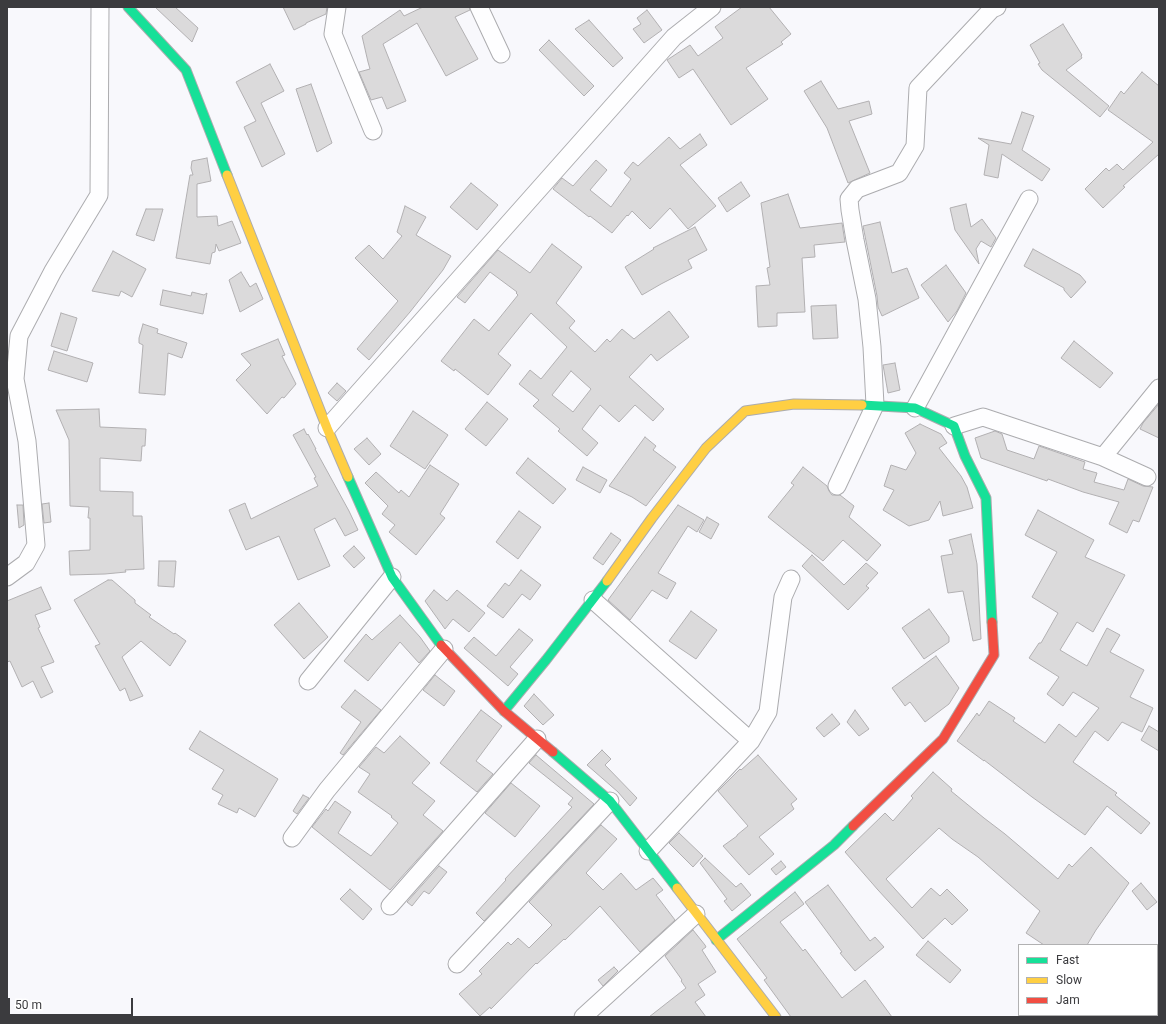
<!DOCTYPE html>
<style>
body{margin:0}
#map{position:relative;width:1166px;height:1024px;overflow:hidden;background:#f8f8fc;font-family:Roboto,sans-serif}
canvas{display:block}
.frame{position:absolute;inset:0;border:8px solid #3b3b3e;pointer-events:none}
.legend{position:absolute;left:1018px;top:944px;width:140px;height:72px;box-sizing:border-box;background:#fff;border:1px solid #b1b1b2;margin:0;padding:5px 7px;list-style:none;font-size:12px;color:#3b3b3e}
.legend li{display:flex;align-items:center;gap:8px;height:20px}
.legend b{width:20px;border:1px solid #b1b1b2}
.scale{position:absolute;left:8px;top:998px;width:125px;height:18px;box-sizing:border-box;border:2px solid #3b3b3e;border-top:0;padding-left:5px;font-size:12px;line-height:14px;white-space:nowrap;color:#3b3b3e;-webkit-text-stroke:3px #fff;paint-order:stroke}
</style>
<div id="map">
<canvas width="1166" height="1024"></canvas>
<div class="frame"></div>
<ul class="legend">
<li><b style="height:5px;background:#16e098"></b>Fast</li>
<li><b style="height:5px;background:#ffcf43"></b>Slow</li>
<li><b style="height:5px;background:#f24e42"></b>Jam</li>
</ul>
<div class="scale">50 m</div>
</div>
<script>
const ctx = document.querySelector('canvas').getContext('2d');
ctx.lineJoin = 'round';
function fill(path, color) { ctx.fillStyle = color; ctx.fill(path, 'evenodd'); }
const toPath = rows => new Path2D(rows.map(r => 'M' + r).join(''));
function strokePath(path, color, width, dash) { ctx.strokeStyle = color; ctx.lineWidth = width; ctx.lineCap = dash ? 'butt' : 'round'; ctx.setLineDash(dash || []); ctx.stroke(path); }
const building = toPath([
 [155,7,175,7,198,28,192,42,155,7],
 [283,7,327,7,326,14,306,23,306,24,294,30,283,7],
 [423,7,469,7,470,10,455,17,478,59,446,76,417,23,383,44,406,101,387,109,382,97,371,100,359,72,370,69,368,62,362,36,400,10,404,16,423,7],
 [742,7,769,7,791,34,781,42,783,44,746,68,768,99,731,125,693,69,679,78,667,60,690,45,698,56,723,38,715,27,742,7],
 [647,10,662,30,644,43,633,29,641,24,637,18,647,10],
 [589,20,623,58,613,67,575,29,589,20],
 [1063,24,1082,55,1081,56,1082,58,1066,70,1109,106,1100,117,1042,70,1038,64,1040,63,1030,45,1063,24],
 [549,40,594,86,584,96,539,50,549,40],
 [270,64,284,91,261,103,285,154,262,167,244,127,256,121,236,82,270,64],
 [1142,72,1159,86,1159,154,1123,186,1125,187,1103,208,1085,189,1106,168,1109,171,1117,164,1123,170,1153,142,1108,110,1121,91,1124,94,1142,72],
 [821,81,838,109,869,101,872,114,849,121,870,173,848,183,827,128,804,91,821,81],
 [311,84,332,143,317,152,296,89,311,84],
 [1022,112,1034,116,1022,150,1050,169,1042,181,1002,154,998,178,984,175,989,145,978,138,1011,144,1022,112],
 [700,134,707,145,680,165,716,206,688,229,670,208,650,229,632,211,628,216,627,215,612,233,590,216,589,217,553,189,562,178,573,186,596,160,607,170,590,190,611,207,631,179,624,173,633,162,638,166,669,137,680,149,700,134],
 [207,158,211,181,197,184,197,217,217,216,218,226,232,221,241,243,219,251,216,244,215,252,212,253,210,264,176,258,190,175,193,175,191,168,192,161,207,158],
 [741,182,750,196,727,212,718,198,741,182],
 [471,183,498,205,477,230,450,207,471,183],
 [788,194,800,228,842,223,845,242,814,245,815,257,802,258,805,312,777,313,777,326,758,327,756,286,770,285,767,268,770,267,761,203,788,194],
 [966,204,971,227,982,219,996,238,991,247,981,241,976,249,979,264,955,230,950,208,966,204],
 [405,206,426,217,416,235,451,256,443,270,410,312,369,360,357,349,398,301,355,258,369,245,383,259,402,236,397,232,405,206],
 [146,209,163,209,154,241,136,235,146,209],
 [880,222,892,273,907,268,919,298,882,316,878,307,877,296,863,226,880,222],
 [695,227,707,250,688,260,692,268,661,284,642,295,625,267,654,249,653,248,695,227],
 [552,244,582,267,556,303,575,321,569,328,595,352,607,339,610,342,622,329,634,339,669,311,689,337,657,361,651,354,629,377,664,409,653,421,635,405,619,422,600,405,582,429,598,443,587,456,558,431,560,429,533,406,539,400,519,384,530,370,541,379,567,347,531,313,498,354,511,365,488,395,455,369,454,371,441,361,474,319,489,331,518,295,516,293,517,292,490,272,465,303,457,297,498,250,530,273,552,244],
 [571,371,591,389,573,412,552,395,571,371],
 [1033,249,1080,275,1086,282,1071,298,1064,290,1064,288,1024,266,1033,249],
 [113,251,146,269,132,297,121,291,119,296,92,291,113,251],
 [946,265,966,293,957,311,948,322,921,285,946,265],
 [241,272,250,287,256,283,263,299,240,312,229,280,241,272],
 [163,290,191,296,192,292,204,295,207,293,203,314,160,305,163,290],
 [836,305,838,338,813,339,811,306,836,305],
 [61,313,77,318,67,351,51,346,61,313],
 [143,324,158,329,157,333,187,343,182,358,168,353,165,395,139,393,143,345,139,343,139,338,143,324],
 [278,339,285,355,282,356,296,384,284,398,282,397,267,414,236,380,251,365,241,354,278,339],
 [1074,341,1113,373,1100,388,1061,358,1074,341],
 [54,351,93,363,87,382,48,370,54,351],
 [895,363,900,390,888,393,883,365,895,363],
 [337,383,346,391,337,401,328,393,337,383],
 [487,402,508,419,486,446,465,429,487,402],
 [1159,404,1159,438,1140,429,1143,423,1159,404],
 [99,409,100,427,146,429,145,446,142,446,141,461,100,458,100,491,133,492,133,516,142,516,144,569,125,570,126,572,105,574,70,575,69,551,90,550,90,518,88,518,89,507,70,506,69,440,56,410,99,409],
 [413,411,448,435,425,469,390,446,413,411],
 [920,424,941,434,947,443,939,448,961,476,967,487,973,508,943,516,940,501,929,520,909,526,883,510,894,490,884,486,891,465,906,470,916,453,905,433,920,424],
 [304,429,307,435,308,434,316,449,315,449,349,511,358,530,345,536,335,518,314,529,330,566,298,580,279,536,246,550,229,510,245,503,251,519,318,486,314,478,316,477,293,435,304,429],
 [995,431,1002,434,1007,450,1034,459,1039,446,1085,462,1083,469,1097,473,1094,482,1124,490,1128,479,1143,486,1153,487,1139,522,1133,520,1127,533,1109,524,1119,502,1083,492,1048,479,1047,481,981,458,975,438,995,431],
 [645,437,656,446,653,450,676,467,646,506,632,497,609,486,645,437],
 [367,438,381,454,369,465,354,449,367,438],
 [528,458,566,489,553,504,516,473,528,458],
 [430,465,459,484,440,514,445,518,416,555,389,532,395,525,382,514,388,506,365,483,376,472,399,493,401,490,409,497,430,465],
 [583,467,607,480,600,493,576,480,583,467],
 [803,467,827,486,829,491,832,495,840,495,854,506,849,517,881,545,867,561,843,540,823,561,768,517,794,485,791,483,803,467],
 [49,503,51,522,44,523,42,504,49,503],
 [17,505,23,505,24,525,19,528,17,505],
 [678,505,704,520,697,532,688,526,658,573,676,583,667,599,652,590,630,620,608,600,678,505],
 [1038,510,1094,540,1085,557,1125,575,1093,632,1077,622,1060,650,1087,666,1107,628,1120,635,1110,652,1144,670,1130,697,1153,708,1142,732,1122,722,1108,741,1095,731,1073,762,1117,793,1115,795,1150,823,1141,834,1107,806,1085,835,1032,797,984,760,984,761,957,741,977,713,979,716,989,701,1015,718,1013,721,1045,743,1059,724,1076,737,1099,708,1073,692,1063,706,1047,694,1059,677,1029,658,1039,643,1041,643,1058,613,1032,597,1057,552,1025,535,1038,510],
 [519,511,541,527,518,559,496,542,519,511],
 [707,517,719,524,711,539,699,532,707,517],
 [611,533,621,540,603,565,593,558,611,533],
 [971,534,977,564,981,639,973,641,963,591,948,593,941,556,953,554,949,540,971,534],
 [354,546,365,558,354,568,343,556,354,546],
 [812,555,844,585,866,563,878,573,866,586,869,588,848,610,802,566,812,555],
 [159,561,176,561,174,587,158,586,159,561],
 [521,570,541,585,530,600,522,594,503,618,487,606,505,583,509,586,521,570],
 [108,580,112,580,135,600,135,603,151,615,149,617,174,634,175,633,186,641,170,666,141,641,122,657,143,696,130,701,125,688,120,691,95,646,100,644,74,600,108,580],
 [41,587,51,609,35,615,40,627,38,628,54,662,41,667,53,692,41,698,33,681,22,687,10,661,7,662,7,601,41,587],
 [434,590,447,601,457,590,485,613,469,632,453,619,445,629,425,601,434,590],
 [299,603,328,637,304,659,274,625,299,603],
 [929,609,949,637,949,642,924,659,902,628,929,609],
 [691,611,717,630,696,659,669,641,691,611],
 [400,615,420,637,430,651,419,663,400,642,368,681,344,661,366,634,372,640,400,615],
 [519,629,533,640,510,667,518,674,508,686,464,648,474,637,496,656,519,629],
 [936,656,959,688,949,704,925,722,910,702,905,706,892,688,936,656],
 [435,675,455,691,444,706,423,690,435,675],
 [355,690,381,710,343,755,340,753,361,722,341,707,355,690],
 [534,694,554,715,543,725,524,706,534,694],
 [481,710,502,726,476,761,493,774,477,792,440,763,481,710],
 [855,710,869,729,859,736,847,722,855,710],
 [832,714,840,724,824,737,816,728,832,714],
 [1149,726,1159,732,1159,751,1141,740,1149,726],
 [200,731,278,779,255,817,239,808,237,813,218,804,223,795,212,789,224,770,189,749,200,731],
 [400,736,430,763,412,783,435,801,423,815,443,831,390,890,312,827,326,809,328,811,335,801,351,812,338,833,371,856,398,823,391,817,392,816,358,792,370,774,359,767,376,747,384,753,400,736],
 [602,750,611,759,605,765,637,798,630,806,618,792,587,765,602,750],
 [536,755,594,804,484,921,476,913,506,880,505,879,572,807,568,804,573,798,529,763,536,755],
 [758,755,797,799,791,804,794,809,759,837,774,854,749,875,723,846,737,836,737,835,748,826,718,791,740,769,741,770,758,755],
 [933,772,952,789,951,791,984,818,1005,834,1058,879,1069,864,1072,867,1091,847,1129,883,1096,930,1087,945,1044,945,1026,933,1040,911,978,857,952,839,939,828,886,879,912,908,931,888,940,896,947,889,968,910,952,925,945,918,923,939,878,890,845,852,885,813,893,821,913,798,911,796,933,772],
 [511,783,540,806,515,837,485,813,511,783],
 [303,795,309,798,297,814,293,811,303,795],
 [601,825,617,839,586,873,603,890,621,873,636,890,653,878,663,890,656,895,675,920,640,952,600,906,565,940,564,939,537,964,536,963,491,1009,490,1007,480,1016,459,994,482,974,479,971,508,942,511,945,518,938,529,948,552,925,529,902,601,825],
 [679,833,703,856,693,867,669,843,679,833],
 [705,858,736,887,741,883,751,895,732,911,724,901,727,899,700,863,705,858],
 [781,861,786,867,776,875,771,869,781,861],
 [439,866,447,872,429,894,424,891,412,906,407,902,439,866],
 [1141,883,1157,902,1147,910,1132,891,1141,883],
 [828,885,870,941,875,937,884,947,855,971,840,953,842,952,805,902,828,885],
 [350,889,372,909,363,920,340,899,350,889],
 [795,892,804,904,780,922,803,951,805,949,842,998,865,980,892,1017,791,1017,764,980,767,978,737,939,795,892],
 [693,930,705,945,706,947,702,950,716,972,698,984,705,995,695,1002,706,1017,649,1017,686,988,681,981,682,980,665,956,693,930],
 [928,941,961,970,950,983,916,955,928,941],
 [614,967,618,971,603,986,598,980,614,967]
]);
fill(building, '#dbdadb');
strokePath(building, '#b2b0b2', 1);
const street = toPath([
 [337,7,333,34,373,131],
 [479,7,501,54],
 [915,408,1029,199],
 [954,426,983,417,1103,457,1147,477],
 [327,428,674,37,712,7],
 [1103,457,1159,388],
 [837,486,875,405,872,347,867,299,855,240,850,210,849,199,857,189,899,173,915,146,918,88,992,9,997,7],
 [7,577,26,563,36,545,27,441,15,379,19,336,53,271,99,195,100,7],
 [593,600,751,741],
 [308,681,392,577],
 [292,838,327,790,444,649],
 [648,851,751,741,768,712,783,597,791,579],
 [390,906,537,739],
 [457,964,610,801],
 [1157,991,1159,988],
 [583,1017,696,914],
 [1136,1017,1137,1015]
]);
const fast = toPath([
 [128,7,186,70,227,175],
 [862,405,915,408,954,426,965,456,986,498,992,622],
 [348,477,392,577,441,645],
 [504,711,546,660,607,581],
 [553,752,610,801,677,888],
 [716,940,834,845,853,826]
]);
const slow = toPath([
 [227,175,327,428,348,477],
 [607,581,652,518,706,448,745,411,794,404,862,405],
 [677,888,776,1017]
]);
const jam = toPath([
 [441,645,504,711,553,752],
 [853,826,943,739,994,655,992,622]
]);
strokePath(street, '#acacaf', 19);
strokePath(fast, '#acacaf', 11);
strokePath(slow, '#acacaf', 11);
strokePath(jam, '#acacaf', 11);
strokePath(street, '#fefeff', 17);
strokePath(fast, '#16e098', 9);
strokePath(slow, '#ffcf43', 9);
strokePath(jam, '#f24e42', 9);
</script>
